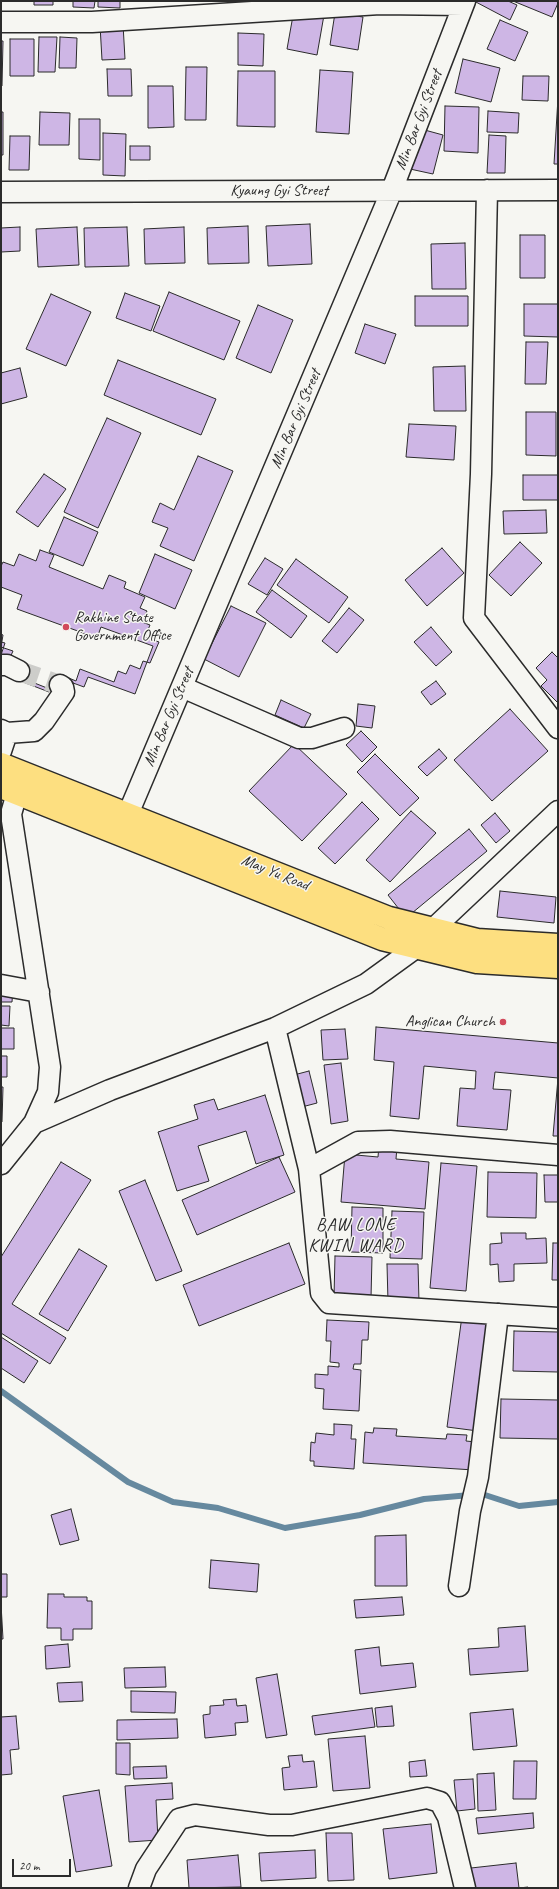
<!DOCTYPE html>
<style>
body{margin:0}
#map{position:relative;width:559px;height:1889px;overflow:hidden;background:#f6f6f2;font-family:Caveat,sans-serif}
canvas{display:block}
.frame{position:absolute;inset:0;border:2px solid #2b2b2b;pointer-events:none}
.scale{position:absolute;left:12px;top:1859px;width:59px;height:18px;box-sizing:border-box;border:2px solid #2b2b2b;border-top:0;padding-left:5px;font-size:12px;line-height:14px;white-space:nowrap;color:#2b2b2b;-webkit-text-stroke:3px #f6f6f2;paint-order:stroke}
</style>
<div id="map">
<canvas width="559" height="1889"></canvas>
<div class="frame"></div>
<div class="scale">20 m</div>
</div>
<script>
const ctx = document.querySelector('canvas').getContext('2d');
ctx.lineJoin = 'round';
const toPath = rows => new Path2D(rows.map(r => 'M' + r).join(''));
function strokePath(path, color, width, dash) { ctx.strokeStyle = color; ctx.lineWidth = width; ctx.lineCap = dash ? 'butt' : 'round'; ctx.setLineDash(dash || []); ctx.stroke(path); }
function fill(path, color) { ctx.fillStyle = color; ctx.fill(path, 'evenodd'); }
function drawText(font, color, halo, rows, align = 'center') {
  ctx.font = font + ' Caveat,sans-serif'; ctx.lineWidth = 3; ctx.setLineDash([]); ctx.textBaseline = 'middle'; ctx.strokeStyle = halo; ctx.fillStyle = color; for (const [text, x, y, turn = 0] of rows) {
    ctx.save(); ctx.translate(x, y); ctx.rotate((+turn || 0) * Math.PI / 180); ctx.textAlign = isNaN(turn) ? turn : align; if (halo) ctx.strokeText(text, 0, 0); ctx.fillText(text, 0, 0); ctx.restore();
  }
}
strokePath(toPath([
 [1,1391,128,1482,173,1502,218,1508,285,1528,360,1515,424,1499,482,1494,519,1506,558,1502]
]), '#66899f', 6);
const building = toPath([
 [34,1,53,1,53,5,34,5,34,1],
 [73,1,95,1,94,8,73,7,73,1],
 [98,1,120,1,120,8,98,7,98,1],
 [474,1,508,1,517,5,510,20,474,1],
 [513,1,558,1,558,3,552,17,513,1],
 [294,10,324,15,317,55,287,49,294,10],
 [335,13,363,17,358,50,330,45,335,13],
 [500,20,528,32,515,61,487,49,500,20],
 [123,24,125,59,102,60,100,25,123,24],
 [238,33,264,34,263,66,238,65,238,33],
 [39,37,57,37,55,72,38,72,39,37],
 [60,37,77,38,76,68,59,68,60,37],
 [10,39,34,39,34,76,10,76,10,39],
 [1,41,3,41,2,86,1,86,1,41],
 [463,59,500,68,491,102,455,93,463,59],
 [186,67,207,67,206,120,185,120,186,67],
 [107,69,131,69,132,96,108,96,107,69],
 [320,70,353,72,349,134,316,132,320,70],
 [238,71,275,71,275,127,237,126,238,71],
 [523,76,549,76,548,101,522,100,523,76],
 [148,86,173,86,174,127,148,128,148,86],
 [558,98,558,164,554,164,558,98],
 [445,106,479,107,478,153,444,151,445,106],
 [488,111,519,113,518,133,487,132,488,111],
 [1,112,3,112,3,155,1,155,1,112],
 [40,112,70,113,69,145,39,145,40,112],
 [79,119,100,119,100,160,79,159,79,119],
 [421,129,443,135,433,174,410,169,421,129],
 [103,133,126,134,125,176,103,175,103,133],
 [489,135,506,136,505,173,487,173,489,135],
 [10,136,30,136,29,170,9,170,10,136],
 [130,146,150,146,150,160,130,160,130,146],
 [310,224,312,264,268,266,266,226,310,224],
 [248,226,249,263,208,264,207,228,248,226],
 [20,227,20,251,1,252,1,228,20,227],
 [77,227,79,265,38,267,36,229,77,227],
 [127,227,129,266,85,267,84,228,127,227],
 [184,227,185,263,145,264,144,229,184,227],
 [520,235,545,235,545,278,520,278,520,235],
 [465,243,466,289,432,289,431,244,465,243],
 [169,292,240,321,224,360,153,331,169,292],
 [125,293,160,306,151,331,116,318,125,293],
 [51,294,91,312,66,366,26,349,51,294],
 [415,296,468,296,468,326,415,326,415,296],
 [524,304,558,304,558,337,524,336,524,304],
 [258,305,293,320,271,373,236,358,258,305],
 [365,324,396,334,385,364,355,353,365,324],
 [526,342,548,342,546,384,525,384,526,342],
 [118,360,216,399,201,435,104,395,118,360],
 [465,366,466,411,434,411,433,367,465,366],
 [20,368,27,397,1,404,1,373,20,368],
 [526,412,556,412,556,456,526,455,526,412],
 [107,418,141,433,98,528,64,512,107,418],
 [409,424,456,426,454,460,406,457,409,424],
 [198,456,233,471,194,561,160,546,168,528,152,522,160,503,174,510,198,456],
 [44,474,66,489,38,527,16,512,44,474],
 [523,475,558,475,558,500,523,500,523,475],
 [546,510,547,533,504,534,503,511,546,510],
 [64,517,98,532,83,566,49,552,64,517],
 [520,542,542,563,511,596,489,575,520,542],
 [442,548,464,573,427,606,405,580,442,548],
 [40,550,54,555,49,567,103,589,109,575,126,582,124,588,145,597,140,608,147,611,142,622,150,625,145,637,159,642,150,663,143,661,140,669,130,665,126,674,118,671,114,682,80,669,76,681,64,676,57,692,17,676,9,660,13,651,1,647,3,635,1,634,1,566,3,562,14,566,19,554,36,561,40,550],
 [155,554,192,570,175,609,139,593,155,554],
 [265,558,283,569,267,595,248,584,265,558],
 [296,559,348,597,329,623,277,585,296,559],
 [1,587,22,595,17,609,97,638,101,627,153,646,135,694,88,677,84,687,54,676,49,692,5,675,11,659,1,655,5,643,1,642,1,587],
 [272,590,307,616,291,638,256,612,272,590],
 [231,606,266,623,239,677,204,659,231,606],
 [349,608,364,620,337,653,322,641,349,608],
 [431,627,452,652,436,666,414,642,431,627],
 [552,652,558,658,558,703,541,686,547,680,536,668,552,652],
 [436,681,446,694,431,705,421,692,436,681],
 [281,700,311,714,304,728,275,715,281,700],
 [358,704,375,706,372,728,356,726,358,704],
 [510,709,548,751,492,801,454,760,510,709],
 [361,731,377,747,362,762,346,745,361,731],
 [294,744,347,794,302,841,249,791,294,744],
 [439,749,447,758,427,776,418,767,439,749],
 [375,754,419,798,400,816,357,772,375,754],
 [362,802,379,819,335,864,318,848,362,802],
 [411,811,436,833,390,882,366,860,411,811],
 [495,813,510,831,496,843,481,825,495,813],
 [469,829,487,851,406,918,388,895,469,829],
 [500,891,556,897,554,923,497,917,500,891],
 [1,987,13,988,12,1002,1,1002,1,987],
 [1,1006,10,1006,9,1026,1,1025,1,1006],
 [376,1027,558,1043,558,1136,553,1136,558,1078,495,1072,493,1089,511,1090,507,1130,457,1126,460,1088,475,1089,476,1071,424,1066,419,1119,390,1116,394,1062,374,1060,376,1027],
 [1,1028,14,1028,14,1049,1,1049,1,1028],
 [345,1029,348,1059,323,1060,321,1030,345,1029],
 [1,1056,7,1056,7,1077,1,1077,1,1056],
 [341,1063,348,1121,331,1124,324,1065,341,1063],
 [309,1071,317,1103,298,1108,290,1076,309,1071],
 [1,1087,3,1087,2,1122,1,1122,1,1087],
 [265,1095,284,1155,256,1164,246,1131,198,1146,209,1181,177,1191,158,1132,198,1119,194,1105,214,1099,218,1110,265,1095],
 [379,1145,397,1146,396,1159,429,1162,425,1209,341,1202,345,1154,378,1157,379,1145],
 [279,1157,295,1192,197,1235,182,1200,279,1157],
 [61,1162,91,1180,12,1304,66,1338,50,1364,1,1333,1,1257,61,1162],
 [441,1163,477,1166,466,1291,430,1288,441,1163],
 [488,1172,537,1173,536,1218,487,1217,488,1172],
 [544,1175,558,1175,558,1202,545,1202,544,1175],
 [145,1180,182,1271,156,1281,119,1191,145,1180],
 [352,1207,383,1208,383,1253,351,1252,352,1207],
 [392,1211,424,1212,422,1259,390,1258,392,1211],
 [501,1233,526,1233,526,1239,546,1238,547,1263,514,1264,514,1281,499,1282,498,1264,490,1265,490,1244,502,1243,501,1233],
 [289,1243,305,1284,199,1326,183,1285,289,1243],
 [553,1243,558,1243,558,1280,552,1280,553,1243],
 [79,1249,107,1266,68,1331,39,1314,79,1249],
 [335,1256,372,1257,371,1298,334,1297,335,1256],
 [387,1264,418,1264,419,1302,388,1302,387,1264],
 [462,1316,493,1320,478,1431,447,1427,462,1316],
 [327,1320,369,1322,368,1340,362,1340,361,1364,354,1364,353,1369,361,1370,359,1411,323,1409,324,1389,315,1388,315,1374,328,1375,328,1366,339,1367,339,1363,330,1362,331,1341,326,1341,327,1320],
 [514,1331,558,1332,558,1372,513,1371,514,1331],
 [1,1337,38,1361,24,1383,1,1368,1,1337],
 [501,1399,558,1400,558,1439,500,1438,501,1399],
 [334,1424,352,1425,351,1439,356,1439,354,1469,314,1466,314,1461,310,1461,311,1442,315,1443,316,1433,334,1435,334,1424],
 [374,1428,397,1429,396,1436,446,1439,447,1434,467,1435,466,1441,476,1442,474,1470,363,1463,365,1432,373,1433,374,1428],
 [71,1509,79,1540,60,1545,51,1515,71,1509],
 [406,1535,407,1586,375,1586,375,1536,406,1535],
 [211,1560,259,1564,257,1592,209,1588,211,1560],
 [1,1574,7,1574,7,1597,1,1597,1,1574],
 [48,1594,64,1594,64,1597,87,1597,87,1601,92,1601,92,1629,73,1629,73,1640,61,1640,61,1628,47,1628,48,1594],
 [402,1597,404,1615,356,1618,354,1600,402,1597],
 [1,1604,3,1639,1,1639,1,1604],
 [525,1626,528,1671,470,1675,468,1649,499,1647,498,1628,525,1626],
 [68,1644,70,1667,46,1669,45,1646,68,1644],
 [379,1647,381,1666,413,1663,416,1687,360,1694,355,1650,379,1647],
 [165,1667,166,1687,125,1688,124,1668,165,1667],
 [277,1674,287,1735,266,1738,256,1678,277,1674],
 [82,1682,83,1701,59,1702,57,1683,82,1682],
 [131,1691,176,1692,175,1713,131,1712,131,1691],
 [236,1699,237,1706,246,1705,248,1722,235,1723,236,1735,205,1738,203,1715,210,1714,210,1706,224,1705,223,1700,236,1699],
 [392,1706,394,1726,377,1727,375,1708,392,1706],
 [372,1708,375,1727,315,1735,312,1716,372,1708],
 [513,1709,517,1746,473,1750,470,1713,513,1709],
 [16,1716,19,1749,10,1750,12,1774,1,1775,1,1717,16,1716],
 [177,1719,178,1738,117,1740,117,1720,177,1719],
 [365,1736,370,1788,333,1791,328,1739,365,1736],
 [116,1743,130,1743,130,1775,116,1774,116,1743],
 [302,1755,303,1762,314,1761,317,1787,284,1790,282,1768,290,1767,288,1756,302,1755],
 [425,1760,427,1776,410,1777,409,1762,425,1760],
 [514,1761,537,1761,536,1799,513,1799,514,1761],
 [166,1766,167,1778,134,1779,133,1767,166,1766],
 [494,1773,496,1810,478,1811,477,1774,494,1773],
 [473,1779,475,1809,457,1811,454,1780,473,1779],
 [172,1783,173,1799,156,1800,158,1840,129,1842,125,1786,172,1783],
 [99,1790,112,1866,76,1872,63,1796,99,1790],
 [533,1813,534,1828,478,1834,476,1818,533,1813],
 [431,1824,437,1873,389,1879,383,1829,431,1824],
 [326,1833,352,1833,354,1880,328,1881,326,1833],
 [315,1850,316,1878,261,1881,259,1853,315,1850],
 [238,1855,241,1887,189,1888,187,1860,238,1855],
 [516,1863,519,1888,528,1887,528,1888,473,1888,471,1868,516,1863]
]);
fill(building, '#ceb6e5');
strokePath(building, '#2b2b2b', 1);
strokePath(toPath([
 [19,671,60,685]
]), '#cdcdca', 20, [20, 10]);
const minor = toPath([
 [1,22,92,22,380,4,463,5],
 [487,190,481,474,474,618,558,728],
 [1,192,558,190],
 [1,665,7,665,19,671],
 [182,687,299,738,312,738,344,728],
 [1,730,7,733,1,751],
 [7,733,34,731,44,721,64,692,63,687,60,685],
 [120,828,128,814,392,190,465,1],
 [1,985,39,992],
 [275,1028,309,1169,321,1293,329,1303,558,1318],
 [34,1123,110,1090,275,1028,366,984,417,947,433,929,558,811],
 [1,1164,34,1123,48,1092,50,1067,11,814,17,793],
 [309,1169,358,1142,390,1141,558,1155],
 [459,1586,470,1511,478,1477,498,1314],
 [139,1888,146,1869,179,1819,195,1815,269,1825,292,1825,427,1798,440,1802,448,1817,465,1888]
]);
const major = toPath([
 [1,764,389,918,477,940,558,945],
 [1,787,382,939,477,962,558,967]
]);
strokePath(minor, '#2b2b2b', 23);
strokePath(major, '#2b2b2b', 25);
strokePath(minor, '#f6f6f2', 20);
strokePath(major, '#fddf80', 22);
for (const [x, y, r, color] of [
 [66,627,4,"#d1495b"],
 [503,1022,4,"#d1495b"]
]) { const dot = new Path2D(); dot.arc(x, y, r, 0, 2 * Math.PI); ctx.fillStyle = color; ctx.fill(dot); strokePath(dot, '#f6f6f2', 1.5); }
drawText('16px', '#2b2b2b', '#f6f6f2', [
 ["Min Bar Gyi Street",419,120,-69],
 ["Kyaung Gyi Street",279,191],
 ["Min Bar Gyi Street",296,419,-67],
 ["Min Bar Gyi Street",169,717,-67],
 ["May Yu Road",275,873,22]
]);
drawText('16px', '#2b2b2b', '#f6f6f2', [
 ["Rakhine State",74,618],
 ["Government Office",74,636],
 ["Anglican Church",495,1022,"right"]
], 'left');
ctx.letterSpacing = '1px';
drawText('18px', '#2b2b2b', '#f6f6f2', [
 ["BAW LONE",356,1225],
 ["KWIN WARD",356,1246]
]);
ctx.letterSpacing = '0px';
</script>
